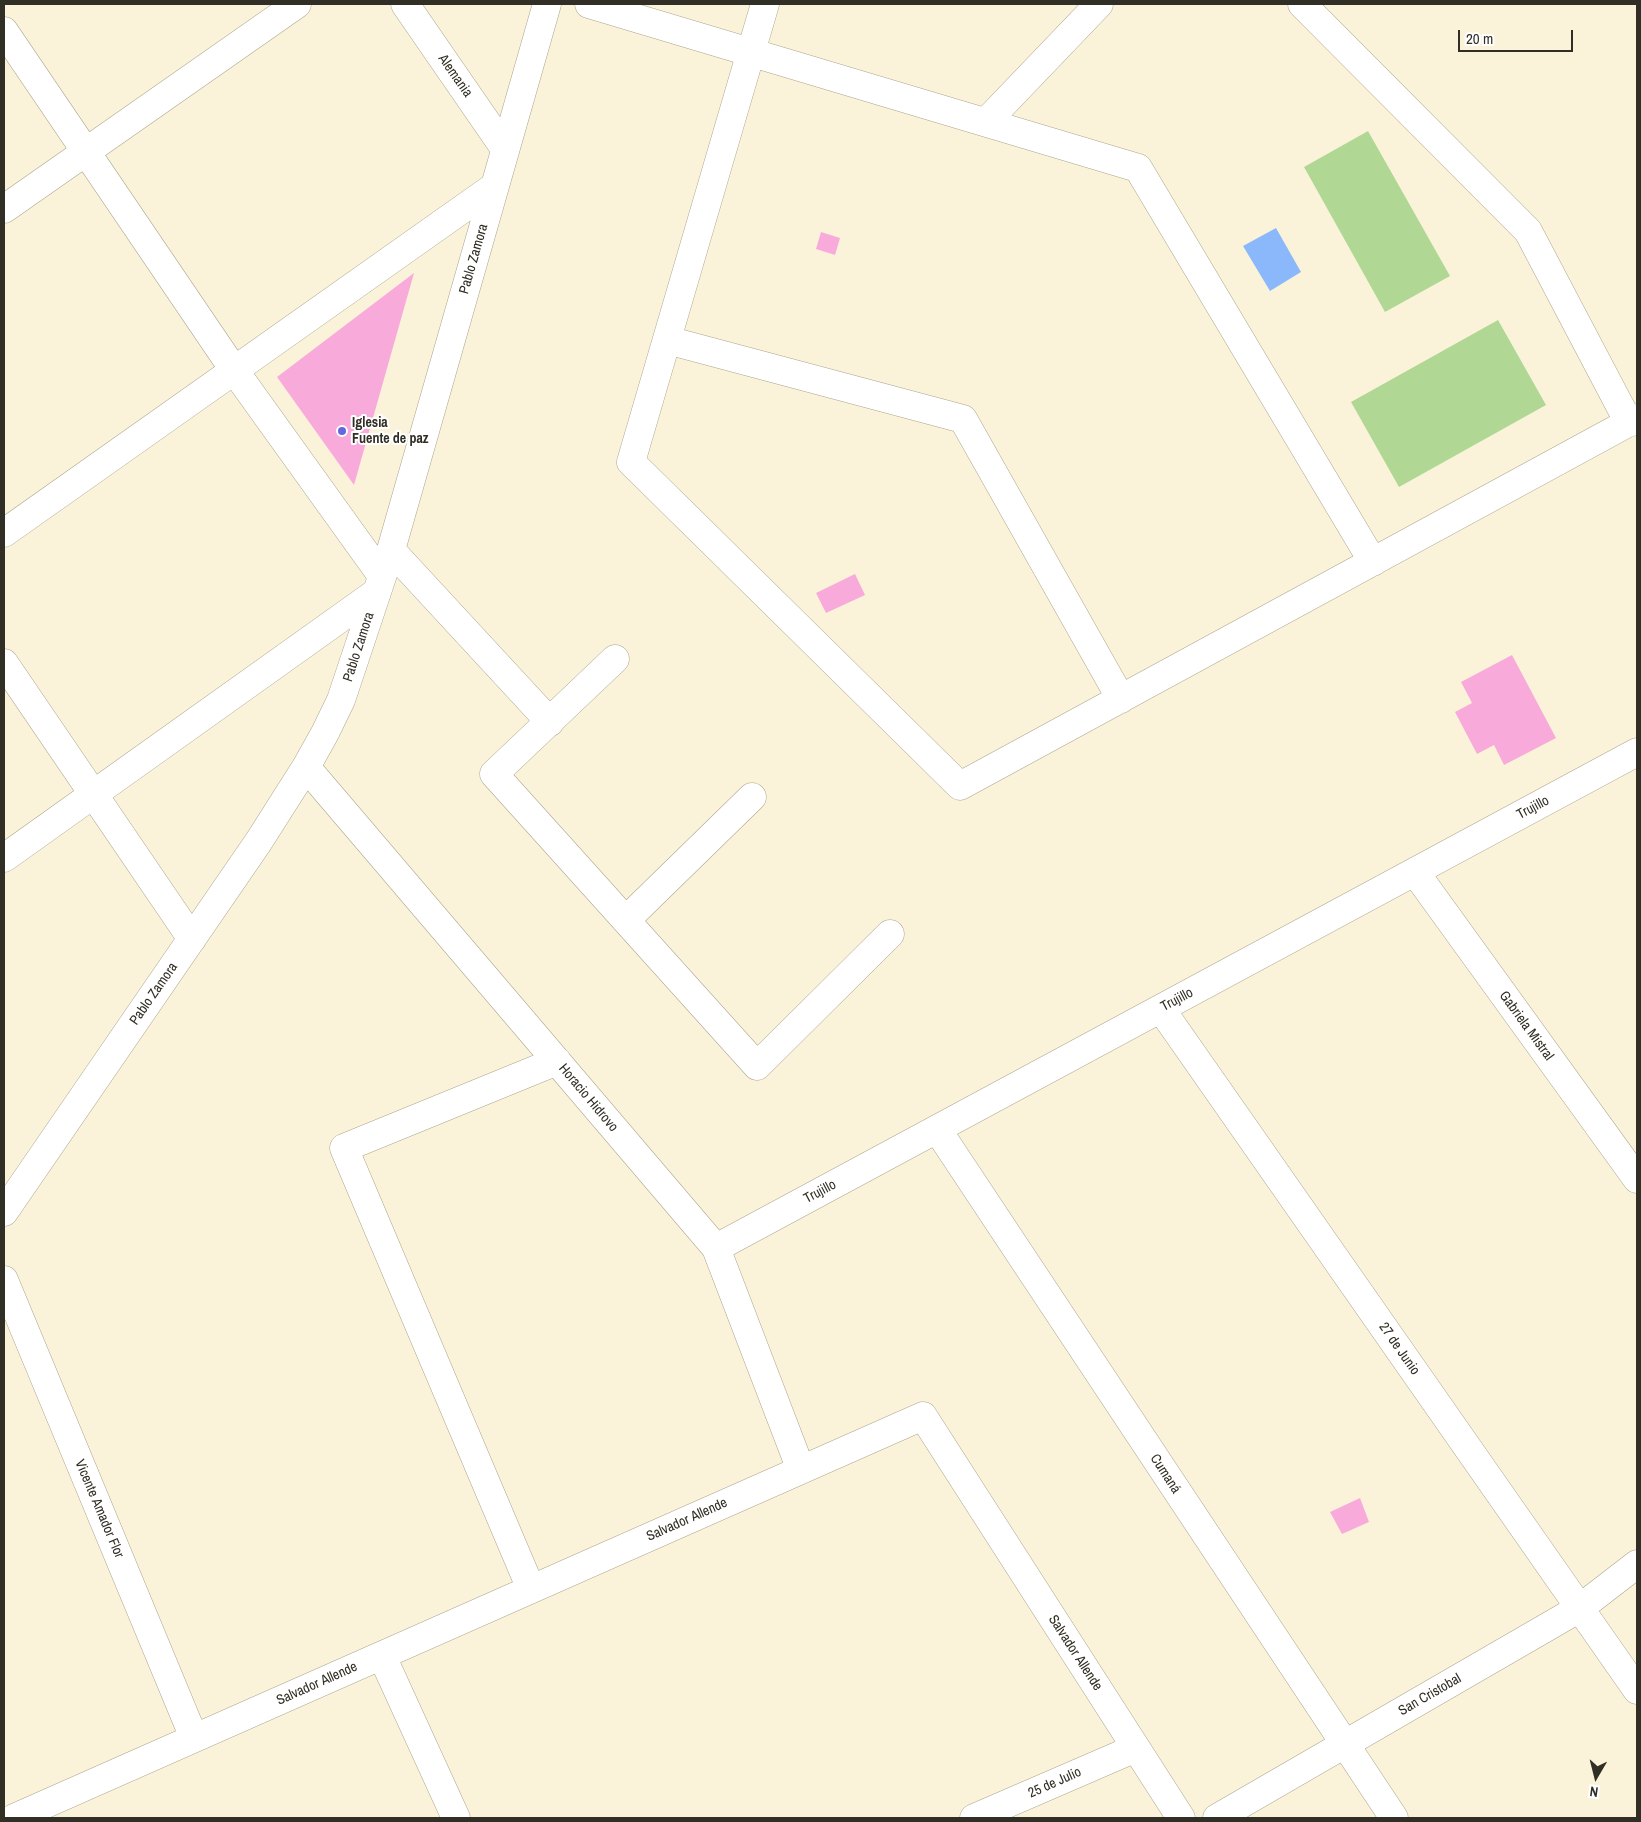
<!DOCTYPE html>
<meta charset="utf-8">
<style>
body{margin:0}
#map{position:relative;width:1641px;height:1822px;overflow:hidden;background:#faf3da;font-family:"Archivo Narrow",sans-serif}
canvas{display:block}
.frame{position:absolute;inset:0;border:5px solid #312e25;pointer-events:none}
.north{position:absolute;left:1571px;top:1752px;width:50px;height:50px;-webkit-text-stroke:4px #fff;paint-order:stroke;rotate:188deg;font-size:14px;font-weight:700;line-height:20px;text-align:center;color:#312e25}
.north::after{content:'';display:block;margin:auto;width:18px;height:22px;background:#312e25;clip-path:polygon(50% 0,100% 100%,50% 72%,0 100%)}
.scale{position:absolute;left:1458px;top:30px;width:115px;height:22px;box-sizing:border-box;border:2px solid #312e25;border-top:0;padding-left:6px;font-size:15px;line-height:18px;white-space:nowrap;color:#312e25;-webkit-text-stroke:4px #fff;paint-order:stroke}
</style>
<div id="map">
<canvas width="1641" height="1822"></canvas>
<div class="frame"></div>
<div class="north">N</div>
<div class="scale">20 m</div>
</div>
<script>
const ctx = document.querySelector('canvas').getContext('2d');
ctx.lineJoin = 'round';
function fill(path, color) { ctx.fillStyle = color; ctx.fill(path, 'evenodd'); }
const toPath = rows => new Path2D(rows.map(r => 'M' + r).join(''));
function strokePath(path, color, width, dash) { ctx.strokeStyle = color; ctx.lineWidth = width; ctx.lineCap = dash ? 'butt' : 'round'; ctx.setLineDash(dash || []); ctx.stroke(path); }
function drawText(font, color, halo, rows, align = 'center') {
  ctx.font = font + ' "Archivo Narrow",sans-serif'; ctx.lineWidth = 4; ctx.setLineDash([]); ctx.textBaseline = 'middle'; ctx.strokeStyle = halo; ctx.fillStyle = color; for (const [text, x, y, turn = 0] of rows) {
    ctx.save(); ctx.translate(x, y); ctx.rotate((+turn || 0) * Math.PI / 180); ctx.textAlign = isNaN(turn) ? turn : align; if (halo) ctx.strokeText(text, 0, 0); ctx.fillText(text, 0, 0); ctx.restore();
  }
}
fill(toPath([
 [1368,131,1450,276,1385,312,1304,167],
 [1498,320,1546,405,1399,487,1351,402]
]), '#b0d894');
fill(toPath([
 [1276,228,1301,272,1270,291,1243,246]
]), '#8bb8fb');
fill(toPath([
 [821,232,840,238,835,255,816,249],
 [414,273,354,485,277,377],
 [855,574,865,595,826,613,816,593],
 [1512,655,1556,738,1504,765,1494,745,1477,754,1455,712,1472,703,1461,682],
 [1360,1498,1369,1522,1342,1534,1330,1512]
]), '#f8abdb');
const minor = toPath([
 [405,4,505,149],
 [589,4,1138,168,1373,562],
 [765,4,631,462,960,786,1637,418],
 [1302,4,1528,231,1629,423],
 [4,31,234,370,382,576],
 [986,122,1099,4],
 [4,209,297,4],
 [667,340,963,419,1121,699],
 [4,533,495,186],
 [391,550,550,722],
 [615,659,494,774,757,1066,890,934],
 [4,663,192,939],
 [306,767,716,1248,801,1470],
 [4,858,377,592],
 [1415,872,1637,1179],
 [626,920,752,797],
 [1161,1009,1637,1690],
 [937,1129,1394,1818],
 [4,1212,259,841,306,767,325,733,341,700,391,550,547,4],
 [716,1248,1637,752],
 [4,1280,194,1738],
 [531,1589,344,1148,557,1061],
 [382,1656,456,1818],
 [14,1818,923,1416,1181,1818],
 [974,1818,1136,1748],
 [1217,1818,1580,1608,1637,1564]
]);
strokePath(minor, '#aca58e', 29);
strokePath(minor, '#fff', 28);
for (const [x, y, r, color] of [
 [342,431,5,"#6567e0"]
]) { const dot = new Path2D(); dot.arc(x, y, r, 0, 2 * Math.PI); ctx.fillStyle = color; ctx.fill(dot); strokePath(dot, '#fff', 2); }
drawText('14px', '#312e25', '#fff', [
 ["Alemania",455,76,55],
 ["Pablo Zamora",474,259,-74],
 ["Pablo Zamora",359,647,-72],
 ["Trujillo",1533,808,-28],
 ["Pablo Zamora",154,994,-55],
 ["Trujillo",1177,1000,-28],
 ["Gabriela Mistral",1526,1026,54],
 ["Horacio Hidrovo",588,1098,50],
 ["Trujillo",820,1192,-28],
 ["27 de Junio",1399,1349,55],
 ["Cumaná",1165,1474,57],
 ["Vicente Amador Flor",99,1509,67],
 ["Salvador Allende",687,1520,-24],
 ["Salvador Allende",1075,1653,57],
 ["Salvador Allende",317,1684,-24],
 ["San Cristobal",1430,1695,-30],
 ["25 de Julio",1055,1783,-24]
]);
drawText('bold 14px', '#312e25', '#fff', [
 ["Iglesia",352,423],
 ["Fuente de paz",352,439]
], 'left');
</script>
